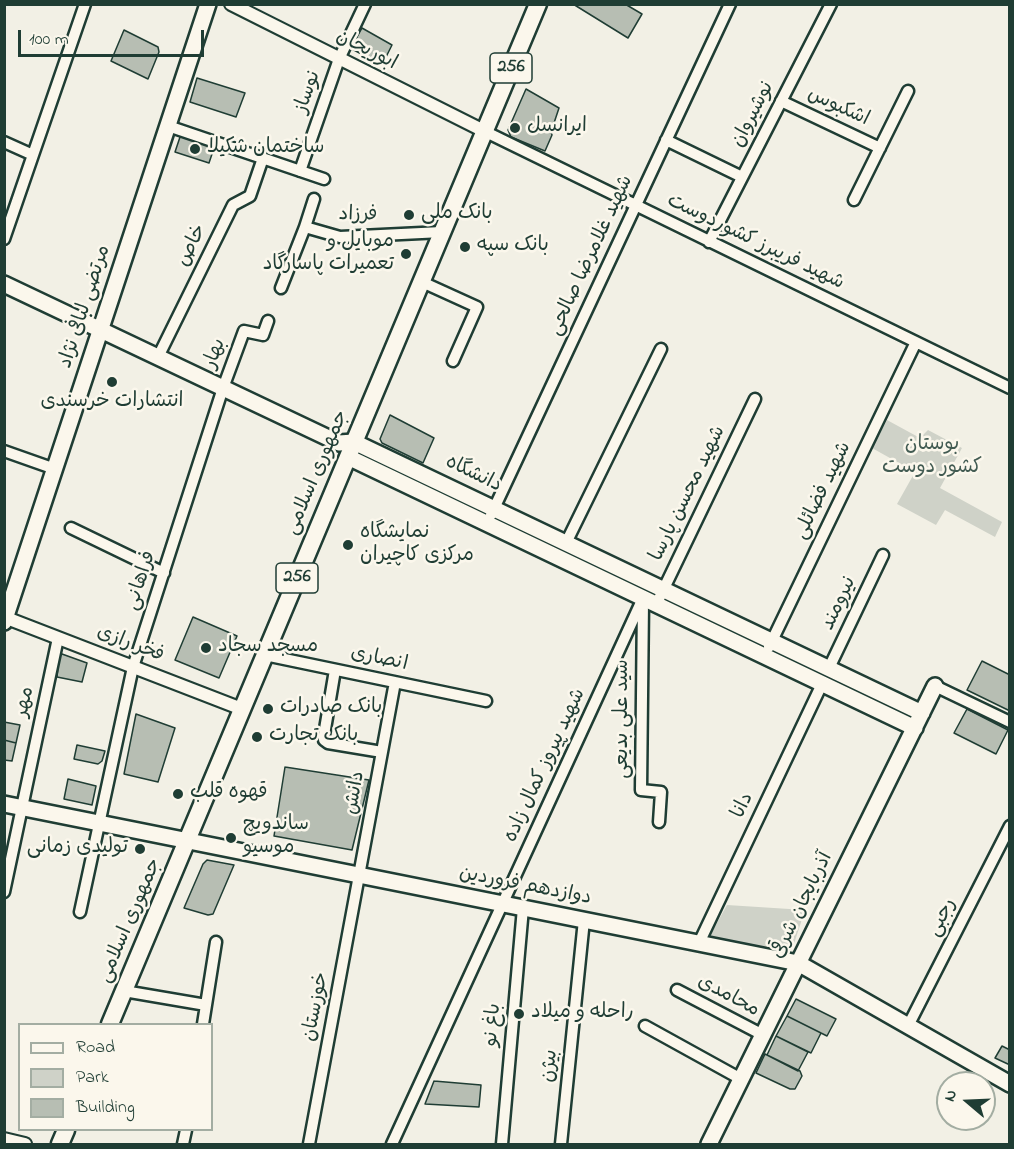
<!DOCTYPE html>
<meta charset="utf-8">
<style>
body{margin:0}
#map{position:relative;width:1014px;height:1149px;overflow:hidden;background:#f2f0e5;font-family:"Indie Flower",sans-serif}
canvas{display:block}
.frame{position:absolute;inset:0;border:6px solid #1f3d34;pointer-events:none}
.legend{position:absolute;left:18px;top:1023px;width:195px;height:108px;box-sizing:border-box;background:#fbf7ec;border:2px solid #a3ada2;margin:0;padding:8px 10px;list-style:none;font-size:18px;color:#1f3d34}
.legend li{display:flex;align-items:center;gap:12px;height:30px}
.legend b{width:30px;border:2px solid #a3ada2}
.north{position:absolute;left:936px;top:1071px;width:60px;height:60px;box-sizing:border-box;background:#fbf7ec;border:2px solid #a3ada2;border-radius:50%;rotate:289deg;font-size:16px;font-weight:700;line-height:24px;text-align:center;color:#1f3d34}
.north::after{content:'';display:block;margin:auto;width:21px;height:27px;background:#1f3d34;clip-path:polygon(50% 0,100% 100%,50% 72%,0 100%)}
.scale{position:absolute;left:18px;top:30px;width:186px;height:27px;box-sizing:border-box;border:3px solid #1f3d34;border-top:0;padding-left:8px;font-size:18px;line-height:21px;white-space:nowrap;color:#1f3d34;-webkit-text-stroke:4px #fbf7ec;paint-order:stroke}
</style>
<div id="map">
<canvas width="1014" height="1149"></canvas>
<div class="frame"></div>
<ul class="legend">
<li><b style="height:8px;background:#fbf7ec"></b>Road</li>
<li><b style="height:16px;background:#cfd2c8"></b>Park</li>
<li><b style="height:16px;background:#b7beb3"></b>Building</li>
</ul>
<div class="north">N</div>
<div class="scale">100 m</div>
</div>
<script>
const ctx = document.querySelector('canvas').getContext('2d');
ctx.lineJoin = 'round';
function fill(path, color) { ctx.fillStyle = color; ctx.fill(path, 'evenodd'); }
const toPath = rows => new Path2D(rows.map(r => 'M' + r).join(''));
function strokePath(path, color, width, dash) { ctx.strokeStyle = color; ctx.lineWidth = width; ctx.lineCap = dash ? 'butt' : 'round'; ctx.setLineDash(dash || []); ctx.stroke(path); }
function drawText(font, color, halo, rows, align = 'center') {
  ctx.font = font + ' "Indie Flower","Playpen Sans Arabic",sans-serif'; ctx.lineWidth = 5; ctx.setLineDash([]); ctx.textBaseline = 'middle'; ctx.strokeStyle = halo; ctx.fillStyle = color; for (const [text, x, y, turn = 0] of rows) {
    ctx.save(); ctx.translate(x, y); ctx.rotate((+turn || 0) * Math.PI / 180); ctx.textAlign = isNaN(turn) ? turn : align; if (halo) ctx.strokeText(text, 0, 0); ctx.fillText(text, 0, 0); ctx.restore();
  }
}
fill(toPath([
 [887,420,920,438,928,430,962,448,940,488,1002,522,995,537,945,510,936,525,897,504,915,472,872,448],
 [727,905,805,910,792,950,708,939]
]), '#cfd2c8');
const building = toPath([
 [573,4,625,4,642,14,628,38,573,4],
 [362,28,392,45,382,65,352,49,352,46,362,28],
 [124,30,158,47,159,52,148,79,111,61,124,30],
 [197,78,245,93,236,117,190,102,197,78],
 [526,89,559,108,551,132,552,135,545,151,511,137,508,130,526,89],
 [181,134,215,145,209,163,175,152,181,134],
 [390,415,434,438,423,463,382,443,380,439,390,415],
 [193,617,237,636,219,678,175,660,193,617],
 [62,654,87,663,82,682,57,677,59,656,62,654],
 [982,661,1010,675,1010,711,967,690,982,661],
 [967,709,1008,730,996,754,954,733,967,709],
 [136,714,175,728,158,782,124,774,136,714],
 [4,722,20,725,16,743,4,740,4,722],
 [4,740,16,743,12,761,4,760,4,740],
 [77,745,105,751,102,761,98,764,74,759,77,745],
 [285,767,369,780,352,850,274,836,285,767],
 [68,779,96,786,92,805,64,799,68,779],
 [207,860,234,865,213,914,208,915,184,908,203,864,207,860],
 [796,999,836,1019,827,1036,787,1016,796,999],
 [787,1016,821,1033,811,1053,776,1036,787,1016],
 [776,1036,808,1052,798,1071,767,1055,776,1036],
 [1002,1046,1010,1050,1010,1065,995,1058,1002,1046],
 [765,1054,800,1071,802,1076,795,1089,790,1089,756,1073,765,1054],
 [434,1081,481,1085,479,1107,425,1104,434,1081]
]);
fill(building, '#b7beb3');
strokePath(building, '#1f3d34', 1.5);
const minor = toPath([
 [781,101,880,148],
 [168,126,324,179],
 [484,131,1010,388],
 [666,140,742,177],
 [4,142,33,155],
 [300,171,339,59,365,4],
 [854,200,908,91],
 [305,227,314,199],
 [4,239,85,4],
 [709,242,831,4],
 [422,282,477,307,453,361],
 [281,288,305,227,340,237,442,232],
 [158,357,233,205,250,196,263,158],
 [4,451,55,469],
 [491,515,730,4],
 [71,528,164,573],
 [566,543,661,349],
 [643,602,641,790,661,792,659,822],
 [656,605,755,399],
 [769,647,916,342],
 [265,655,486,701],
 [829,668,883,555],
 [335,670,324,735,324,740,328,743,382,752],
 [935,686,1010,722],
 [4,892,58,638],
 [80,912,133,667,223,388,244,331,263,335,268,321],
 [699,943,822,684],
 [677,990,763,1035],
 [124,991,206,1005],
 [203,1024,216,942],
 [645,1026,741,1079],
 [908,1026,1010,826],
 [183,1144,186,1130],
 [309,1144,395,682],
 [392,1144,643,598],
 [502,1144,523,908],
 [561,1144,584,920]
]);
const tertiary = toPath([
 [231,4,484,131],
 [4,617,242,709],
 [4,1139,25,1144]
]);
const secondary = toPath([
 [4,284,339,443,354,442,922,713],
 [348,457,915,728],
 [4,622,208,4],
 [4,804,798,963,1010,1084],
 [709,1144,935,686]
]);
const primary = toPath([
 [110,1024,538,4],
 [60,1144,66,1130]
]);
strokePath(minor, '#1f3d34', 15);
strokePath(tertiary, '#1f3d34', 16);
strokePath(secondary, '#1f3d34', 20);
strokePath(primary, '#1f3d34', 21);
strokePath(minor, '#fbf7ec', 10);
strokePath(tertiary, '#fbf7ec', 12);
strokePath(secondary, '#fbf7ec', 15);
strokePath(primary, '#fbf7ec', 16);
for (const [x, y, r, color] of [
 [515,128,6,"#1f3d34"],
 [195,149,6,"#1f3d34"],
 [409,215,6,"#1f3d34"],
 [465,247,6,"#1f3d34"],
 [406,254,6,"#1f3d34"],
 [112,382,6,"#1f3d34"],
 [348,545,6,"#1f3d34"],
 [206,648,6,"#1f3d34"],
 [268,709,6,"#1f3d34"],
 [257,737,6,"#1f3d34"],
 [178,794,6,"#1f3d34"],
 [231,838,6,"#1f3d34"],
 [140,849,6,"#1f3d34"],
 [519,1014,6,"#1f3d34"]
]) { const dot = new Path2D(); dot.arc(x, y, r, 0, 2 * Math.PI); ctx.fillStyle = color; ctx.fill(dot); strokePath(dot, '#fbf7ec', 2); }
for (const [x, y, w] of [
 [511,68,42],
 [297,578,42]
]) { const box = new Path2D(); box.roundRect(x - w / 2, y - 15, w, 30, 4.5); ctx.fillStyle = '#fbf7ec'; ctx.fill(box); strokePath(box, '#1f3d34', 1.5); }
drawText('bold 18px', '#1f3d34', null, [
 ["256",511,68],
 ["256",297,578]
]);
drawText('20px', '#1f3d34', '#fbf7ec', [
 ["ابوریحان",366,51,27],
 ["نوساز",309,92,-71],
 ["اشکبوس",838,108,25],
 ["نوشیروان",754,115,-63],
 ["فرزاد",358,216,1],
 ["شهید فریبرز کشوردوست",755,243,26],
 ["خاص",193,246,-64],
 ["شهید غلامرضا صالحی",592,256,-65],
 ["مرتضی لبافی نژاد",86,307,-72],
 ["بهار",216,354,-69],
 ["جمهوری اسلامی",318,473,-67],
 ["دانشگاه",473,475,26],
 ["شهید فضائلی",824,491,-64],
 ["شهید محسن پارسا",689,494,-64],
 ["فراهانی",142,581,-72],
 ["نیرومند",840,604,-65],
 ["فخر رازی",130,645,21],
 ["انصاری",379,660,12],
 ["مهر",26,702,-78],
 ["سید علی بدیعی",624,719,-90],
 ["شهید پیروز کمال زاده",546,766,-65],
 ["دانش",356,793,-80],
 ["دانا",744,806,-65],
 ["دوازدهم فروردین",525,887,11],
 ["آذربایجان شرقی",803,906,-64],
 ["رجبی",943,918,-63],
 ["جمهوری اسلامی",131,921,-67],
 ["محامدی",728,997,28],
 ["خوزستان",317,1007,-79],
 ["باغ نو",494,1025,-85],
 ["بیژن",551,1066,-84]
]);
drawText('20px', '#1f3d34', '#fbf7ec', [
 ["ایرانسل",527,128],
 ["ساختمان شکیلا",207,149],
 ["بانک ملی",421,215],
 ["موبایل و",394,243,"right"],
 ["تعمیرات پاسارگاد",394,266,"right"],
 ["بانک سپه",477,247],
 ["انتشارات خرسندی",112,403,"center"],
 ["نمایشگاه",360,534],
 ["مرکزی کاچیران",360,557],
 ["مسجد سجاد",218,648],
 ["بانک صادرات",280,709],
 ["بانک تجارت",269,737],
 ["قهوه قلب",190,794],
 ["ساندویچ",243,826],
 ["موسیو",243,849],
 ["تولیدی زمانی",128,849,"right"],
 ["راحله و میلاد",531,1014]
], 'left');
drawText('20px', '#425b52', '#fbf7ec', [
 ["بوستان",932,446],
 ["کشور دوست",932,469]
]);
</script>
